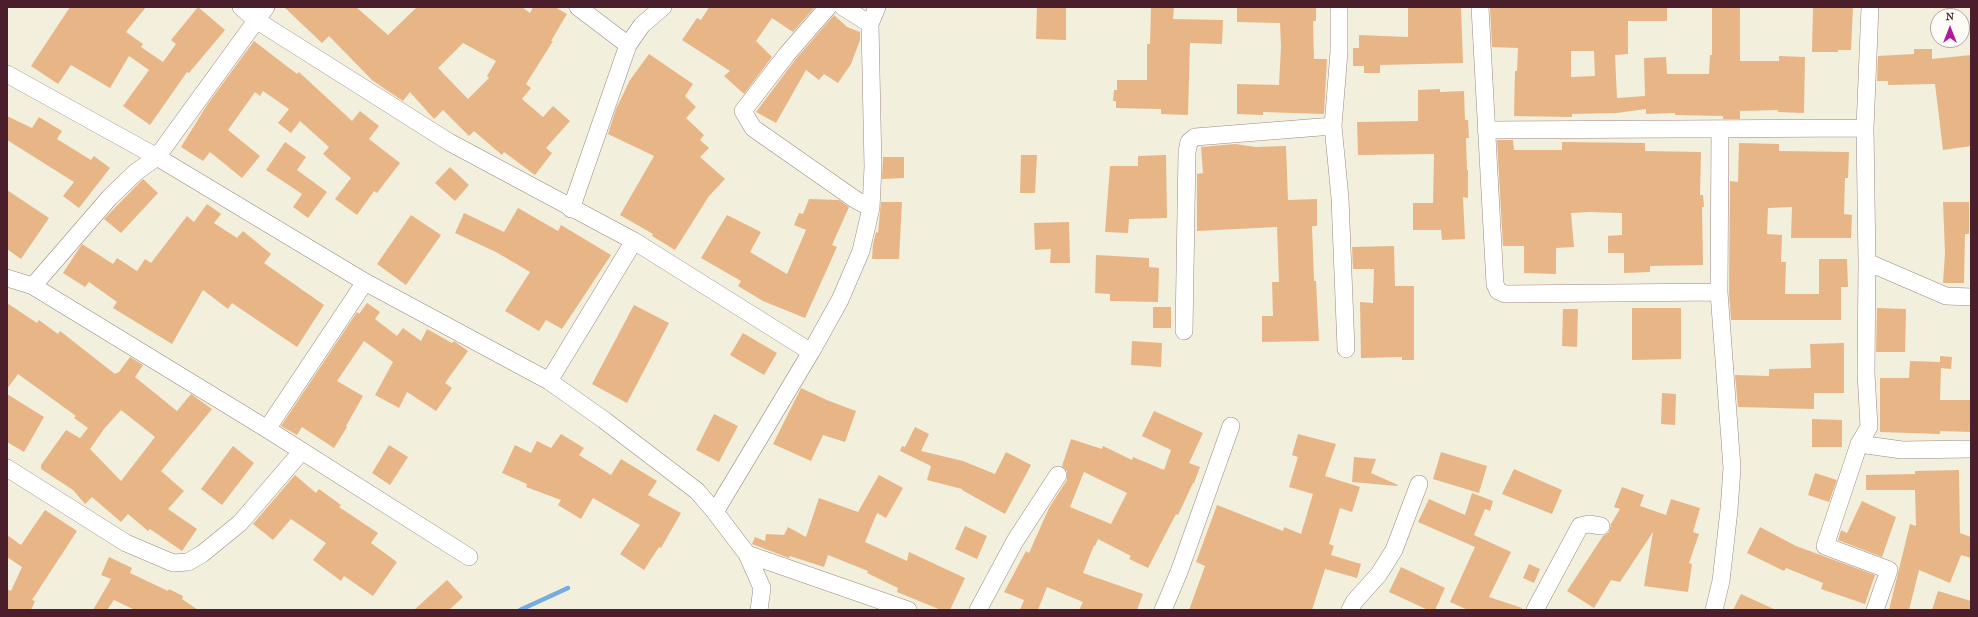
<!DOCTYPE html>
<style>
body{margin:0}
#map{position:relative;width:1978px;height:617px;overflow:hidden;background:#f2efdc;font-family:"IM FELL French Canon",serif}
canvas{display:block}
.frame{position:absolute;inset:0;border:8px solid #4a1f2b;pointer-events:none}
.north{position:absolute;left:1930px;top:8px;width:40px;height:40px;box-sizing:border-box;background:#fdfcf7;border:1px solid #b5a4a5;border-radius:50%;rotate:0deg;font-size:11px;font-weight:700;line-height:16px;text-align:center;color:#4a1f2b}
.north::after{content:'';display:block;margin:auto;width:14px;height:18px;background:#b5179e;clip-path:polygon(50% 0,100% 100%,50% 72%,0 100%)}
</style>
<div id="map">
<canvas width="1978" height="617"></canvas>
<div class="frame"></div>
<div class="north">N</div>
</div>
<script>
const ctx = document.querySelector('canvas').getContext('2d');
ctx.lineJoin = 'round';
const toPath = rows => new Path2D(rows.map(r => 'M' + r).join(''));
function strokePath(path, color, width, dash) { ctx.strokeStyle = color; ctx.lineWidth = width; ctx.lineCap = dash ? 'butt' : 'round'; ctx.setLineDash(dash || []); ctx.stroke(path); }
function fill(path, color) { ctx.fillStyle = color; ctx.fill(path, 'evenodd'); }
strokePath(toPath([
 [520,610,568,588]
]), '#75aae3', 4.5);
fill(toPath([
 [70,7,146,7,126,32,143,44,141,47,163,62,176,44,171,40,198,7,225,30,189,73,187,72,150,125,123,106,149,70,129,56,110,88,71,65,58,84,31,66],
 [284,7,356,7,388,35,417,7,522,7,530,13,533,7,555,7,567,14,551,41,553,41,526,84,531,88,522,99,543,117,553,106,570,121,546,148,552,153,535,175,504,152,502,155,474,131,469,136,443,110,434,119,410,92,403,101,385,89,372,80,329,36,322,43],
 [463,43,496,61,487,76,489,78,468,99,438,68],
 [709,7,815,7,793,32,772,18,756,41,772,57,744,94,724,76,730,71,682,40,697,18,701,20],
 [1037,7,1066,8,1066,40,1036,39],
 [1151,7,1174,7,1173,19,1223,20,1222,44,1190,43,1188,115,1161,114,1161,109,1116,108,1116,101,1113,101,1114,90,1117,90,1117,80,1147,80,1147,44,1150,44],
 [1237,7,1316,7,1316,21,1313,21,1314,59,1327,59,1324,114,1263,112,1263,115,1237,114,1237,84,1279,85,1281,46,1280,23,1237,22],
 [1408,7,1461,7,1463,63,1380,65,1380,73,1364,73,1364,66,1353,66,1353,48,1359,48,1359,35,1408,37],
 [1490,7,1667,7,1667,21,1628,21,1628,54,1615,55,1617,98,1645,96,1644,58,1666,57,1667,74,1709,74,1710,55,1712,55,1712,7,1740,7,1740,61,1779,61,1779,56,1805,57,1804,113,1778,112,1778,110,1740,111,1740,119,1723,119,1723,116,1675,115,1675,113,1646,114,1646,109,1617,113,1572,114,1572,117,1514,116,1515,71,1517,71,1518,48,1492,47],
 [1571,51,1594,51,1595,76,1571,77],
 [1813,7,1853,7,1851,50,1838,50,1838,52,1812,52],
 [834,15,847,27,860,32,860,40,851,64,838,83,824,74,819,80,806,70,776,123,756,112,795,60],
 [254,41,297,74,299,72,352,121,360,111,379,126,369,139,400,163,377,193,374,191,357,215,335,199,351,178,323,154,329,147,300,121,291,133,278,123,289,109,263,91,260,96,255,92,228,130,260,156,242,178,210,152,203,161,181,147,207,105],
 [1914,49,1932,49,1932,59,1971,55,1971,146,1943,150,1935,84,1888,85,1888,81,1877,81,1878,56,1914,54],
 [649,54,693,84,685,96,696,107,686,118,704,135,700,140,709,148,700,157,725,179,709,196,675,250,652,236,653,234,620,215,654,156,608,134,616,109,630,80],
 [1440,89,1440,92,1464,91,1465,120,1468,120,1469,138,1466,138,1467,170,1468,170,1468,198,1463,197,1465,239,1442,240,1441,230,1413,230,1413,203,1433,203,1434,154,1358,155,1357,122,1418,121,1418,90],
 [7,116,32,128,39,117,62,131,57,139,91,160,94,156,110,168,79,208,63,196,74,182,7,140],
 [1497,140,1513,140,1514,150,1562,150,1562,142,1645,143,1645,151,1701,152,1700,195,1703,195,1704,207,1702,207,1703,265,1650,266,1650,272,1624,273,1624,253,1608,253,1608,236,1622,235,1622,213,1589,212,1571,213,1574,247,1556,248,1556,274,1524,273,1524,246,1503,246],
 [285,142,306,157,297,170,327,192,308,218,293,207,302,194,266,170],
 [1739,143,1779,144,1779,151,1849,152,1848,178,1845,178,1844,214,1852,215,1851,238,1791,238,1792,207,1768,208,1767,234,1782,235,1781,262,1786,262,1785,294,1819,294,1819,259,1847,259,1848,287,1841,287,1841,320,1731,320,1729,292,1730,181,1738,182],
 [1235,144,1256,147,1286,146,1288,200,1317,199,1317,226,1312,226,1314,281,1316,281,1319,341,1262,342,1262,316,1273,316,1272,282,1279,282,1277,227,1197,231,1197,174,1203,173,1201,147],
 [1021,155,1037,155,1035,193,1020,193],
 [1166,155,1167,218,1129,219,1128,233,1105,232,1110,166,1138,166,1138,156],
 [883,157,904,157,904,178,882,179],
 [450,167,469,185,455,201,435,183],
 [143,179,158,193,121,233,104,219],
 [7,190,49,218,21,259,7,249],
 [809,199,839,200,849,207,832,245,837,247,805,318,763,301,738,286,741,281,701,258,727,215,761,232,750,252,787,274,806,230,794,225,799,213,803,214],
 [881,202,902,202,899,259,872,259,873,244,876,232,878,233],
 [1943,202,1969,202,1969,234,1965,234,1964,283,1943,283,1945,253],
 [207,204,221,214,214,223,237,238,243,231,271,254,264,263,324,305,297,347,232,303,228,309,203,290,172,344,113,308,117,302,89,282,85,287,63,273,82,244,113,264,117,258,137,271,145,259,151,263,187,216,194,222],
 [518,208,558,231,561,225,611,255,562,329,546,320,539,331,505,311,530,272,496,252,455,233,464,213,504,232],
 [411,215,441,235,406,285,377,264],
 [1069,222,1070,263,1050,263,1051,249,1035,250,1034,223],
 [1394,246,1395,286,1414,286,1414,360,1402,360,1402,357,1361,358,1360,302,1373,303,1374,269,1353,269,1352,247],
 [1096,255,1149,258,1149,267,1159,268,1158,302,1110,301,1110,294,1095,293],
 [7,303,37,323,39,320,58,334,60,331,115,374,119,372,130,357,143,365,135,377,177,411,191,394,212,409,161,471,184,491,168,509,197,529,182,551,150,529,148,531,128,514,121,522,92,497,85,504,73,490,41,469,41,465,66,430,80,438,88,428,74,418,76,416,18,374,7,389],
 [121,410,155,437,121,481,90,449,104,429],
 [367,303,380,312,375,319,397,336,403,328,421,341,427,329,452,343,454,341,468,351,445,383,452,388,436,411,407,392,399,408,375,395,393,362,364,341,337,381,363,396,346,426,347,427,334,448,302,427,297,435,281,426,357,312,359,314],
 [634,305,669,323,627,403,592,384],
 [1153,307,1171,307,1171,328,1153,328],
 [1632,308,1681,308,1681,359,1632,360],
 [1877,308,1906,309,1905,352,1876,352],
 [1563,309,1578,309,1577,347,1562,346],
 [743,333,777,353,764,375,730,355],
 [1132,341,1162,343,1161,367,1131,365],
 [1844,343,1844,393,1814,393,1814,409,1738,407,1735,375,1769,376,1769,369,1811,368,1810,344],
 [1940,356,1952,357,1951,369,1941,368,1940,400,1971,400,1971,432,1940,431,1940,434,1880,432,1880,378,1909,378,1910,361,1940,362],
 [801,388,829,401,856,411,845,442,823,435,811,461,773,444],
 [1662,393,1676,394,1675,425,1661,424],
 [7,394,44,417,24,452,7,442],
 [1154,411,1203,433,1189,463,1200,467,1194,483,1193,483,1178,515,1176,514,1148,568,1129,559,1131,556,1098,539,1095,546,1094,545,1083,573,1143,594,1137,610,1079,610,1083,602,1047,587,1038,610,1020,610,1024,600,1004,592,1026,551,1029,553,1049,508,1067,480,1067,471,1062,466,1071,439,1102,449,1103,446,1132,460,1133,457,1164,470,1171,450,1142,436],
 [1084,472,1127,493,1111,524,1070,507],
 [714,414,738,426,719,462,696,450],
 [1812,419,1842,420,1842,447,1812,447],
 [915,427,929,434,921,451,963,461,995,474,1006,452,1031,465,1005,514,962,490,962,489,927,480,931,466,900,451,902,446,905,447],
 [561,434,584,448,579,455,611,475,621,459,657,481,648,495,681,513,661,548,659,547,644,570,620,554,640,525,593,498,581,519,558,505,561,500,526,487,527,484,502,473,515,445,531,453,537,441,551,448],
 [1298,434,1336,444,1325,476,1360,487,1352,512,1340,508,1329,544,1334,546,1331,555,1361,564,1357,578,1325,569,1312,610,1189,610,1205,566,1196,562,1217,505,1283,531,1284,527,1301,534,1313,494,1289,487,1298,457,1292,455],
 [389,445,408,457,390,485,372,473],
 [233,446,254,463,222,505,201,489],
 [1441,452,1487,466,1479,493,1433,479],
 [1354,457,1376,459,1371,473,1398,485,1397,486,1352,482],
 [1514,469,1562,490,1552,514,1502,494],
 [1959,470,1960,533,1971,537,1971,558,1961,555,1950,583,1919,570,1909,610,1889,610,1910,524,1916,526,1915,490,1866,490,1866,475,1915,474,1915,471],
 [1815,473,1837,480,1829,502,1808,495],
 [295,475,316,493,319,489,341,505,339,507,378,533,371,543,397,562,373,596,344,576,341,581,313,560,326,543,291,519,273,540,253,524],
 [879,475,903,488,886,518,877,513,865,542,907,561,909,552,965,578,950,610,941,610,897,592,898,588,867,573,868,571,828,555,824,567,790,556,789,558,752,544,755,537,765,541,766,534,784,535,788,527,806,537,819,498,858,512],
 [1622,487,1644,495,1640,506,1666,515,1671,499,1700,508,1693,532,1699,534,1689,563,1692,564,1688,592,1644,586,1653,532,1620,582,1611,580,1594,608,1567,591,1603,536,1609,532,1611,524,1620,509,1614,507],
 [1472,493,1493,501,1490,511,1485,509,1474,535,1511,552,1489,597,1522,608,1522,610,1468,610,1450,602,1475,547,1418,522,1429,499,1465,515],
 [1862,501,1896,517,1882,557,1838,540,1841,530,1847,533],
 [45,510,77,531,32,600,35,601,31,610,7,610,7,589,11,591,22,567,7,557,7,535,21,545],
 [965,526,987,536,977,559,955,549],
 [1760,527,1796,546,1875,575,1865,604,1821,589,1823,583,1786,568,1784,571,1747,553],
 [109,557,132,568,130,573,168,591,169,589,183,596,182,599,198,610,135,610,114,600,107,610,93,610,111,579,101,575],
 [1529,564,1540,569,1534,583,1523,578],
 [1401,567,1445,588,1435,610,1428,610,1389,592],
 [447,580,463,597,449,610,414,610],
 [1938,591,1971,601,1971,610,1932,610],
 [1741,594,1776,610,1733,610]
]), '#e8b686');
const minor = toPath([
 [241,7,256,20,449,142,634,241,811,352],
 [578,7,628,45],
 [828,7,787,54,743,111,753,128,856,200,871,208],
 [843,7,870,24],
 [1339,7,1339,52,1333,126,1340,198,1346,349],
 [1480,7,1495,284,1498,291,1505,294,1719,292],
 [1870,7,1865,128,1867,262,1866,373,1869,427,1859,444,1825,546,1889,570,1875,610],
 [7,74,157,157,365,282,549,381,604,420,697,491,715,512,747,554,762,588,759,610],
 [1486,130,1865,128],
 [571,209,628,45,642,25,663,7],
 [1867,262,1946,296,1971,297],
 [7,278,33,286,267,429,469,557],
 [33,286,110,197,136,172,157,157,266,7],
 [1184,331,1187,152,1189,142,1195,137,1333,126],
 [549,381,634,241],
 [267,429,365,282],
 [1859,444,1902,450,1971,449],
 [7,468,126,543,173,563,188,562,202,554,240,523,302,451],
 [715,512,811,352,840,300,861,251,871,208,873,167,870,24,877,7],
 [747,554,908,610],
 [978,610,1015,541,1058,475],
 [1163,610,1179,572,1231,426],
 [1350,610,1354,602,1379,574,1394,550,1419,484],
 [1535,610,1580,526,1589,524,1601,526],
 [1714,610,1721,581,1729,510,1732,468,1719,292,1720,129]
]);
strokePath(minor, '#9e8784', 18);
strokePath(minor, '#fff', 17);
</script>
